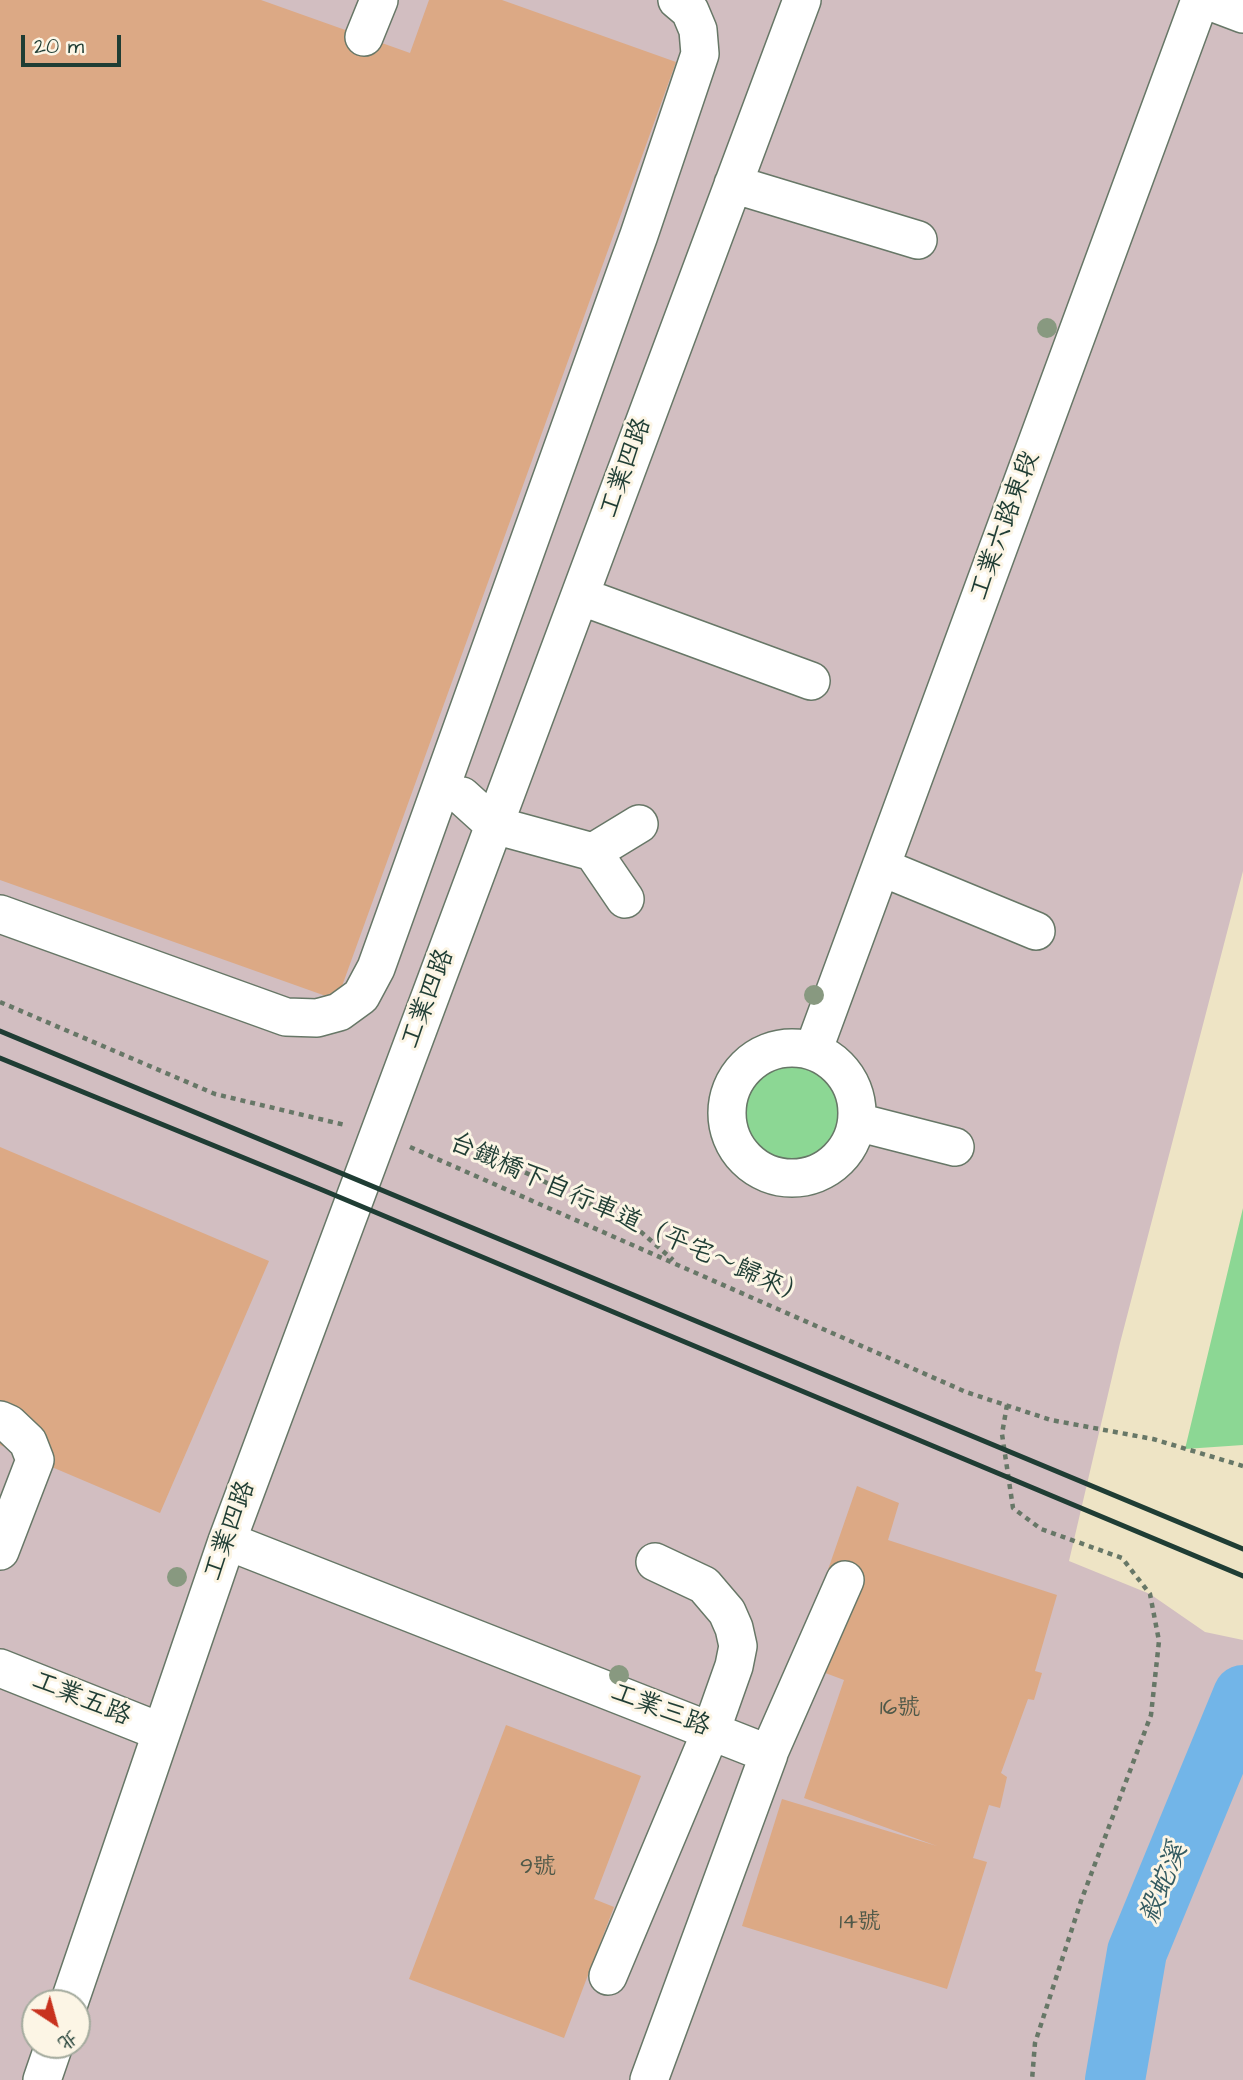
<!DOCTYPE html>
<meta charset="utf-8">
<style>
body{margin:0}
#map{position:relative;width:1243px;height:2080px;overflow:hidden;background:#eee4c5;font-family:"Architects Daughter","LXGW WenKai TC",sans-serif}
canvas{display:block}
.north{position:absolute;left:21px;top:1989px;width:70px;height:70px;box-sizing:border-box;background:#fcf5e5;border:2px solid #a4ab9e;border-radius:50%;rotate:144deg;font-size:19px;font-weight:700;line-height:28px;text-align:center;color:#1f3d34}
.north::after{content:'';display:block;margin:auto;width:24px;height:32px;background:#c8321e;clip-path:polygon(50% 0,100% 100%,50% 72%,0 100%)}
.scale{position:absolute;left:21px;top:35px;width:100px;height:32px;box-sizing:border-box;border:4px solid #1f3d34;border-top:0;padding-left:9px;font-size:21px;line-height:24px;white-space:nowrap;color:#1f3d34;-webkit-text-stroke:5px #fcf5e5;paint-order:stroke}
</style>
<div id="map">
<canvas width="1243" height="2080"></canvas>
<div class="north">北</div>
<div class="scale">20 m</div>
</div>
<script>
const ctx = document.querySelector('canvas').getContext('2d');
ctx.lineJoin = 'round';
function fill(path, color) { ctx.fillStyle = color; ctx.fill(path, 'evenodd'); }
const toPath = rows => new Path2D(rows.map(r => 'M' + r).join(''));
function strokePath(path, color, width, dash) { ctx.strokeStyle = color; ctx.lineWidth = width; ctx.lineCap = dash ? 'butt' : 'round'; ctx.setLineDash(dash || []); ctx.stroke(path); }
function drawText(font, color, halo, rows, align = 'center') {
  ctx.font = font + ' "Architects Daughter","LXGW WenKai TC",sans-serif'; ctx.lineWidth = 6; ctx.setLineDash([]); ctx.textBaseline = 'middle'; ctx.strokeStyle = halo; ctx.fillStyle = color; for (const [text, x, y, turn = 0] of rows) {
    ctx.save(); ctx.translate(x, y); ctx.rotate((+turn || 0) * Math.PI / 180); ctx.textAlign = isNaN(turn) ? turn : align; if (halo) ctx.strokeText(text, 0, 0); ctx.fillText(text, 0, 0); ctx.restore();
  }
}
fill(toPath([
 [0,0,1243,0,1243,871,1120,1343,1069,1561,1150,1594,1205,1632,1243,1640,1243,2080,0,2080],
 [35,2003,77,2003,77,2045,35,2045]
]), '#d2bec1');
fill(toPath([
 '727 1113a65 65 0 1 1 130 0a65 65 0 1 1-130 0Z',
 [1243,1208,1243,1445,1185,1449]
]), '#8cd794');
strokePath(toPath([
 [1115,2080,1137,1952,1243,1695]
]), '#72b5e8', 60);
fill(toPath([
 [0,0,261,0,410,53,429,0,502,0,676,62,337,1000,0,880],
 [0,1147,269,1261,160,1513,0,1445],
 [857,1486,899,1503,888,1540,1057,1595,1035,1671,1042,1673,1034,1700,1028,1699,1001,1773,1007,1777,1000,1808,989,1805,973,1858,987,1862,947,1989,742,1926,782,1799,937,1846,804,1798,844,1680,796,1662],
 [506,1725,641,1776,594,1899,614,1907,564,2038,409,1979]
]), '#dca985');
const minor = toPath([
 [1206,0,1243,14],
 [364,37,379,0],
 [733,184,918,240],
 [580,596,811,681],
 [462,796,494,825,593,852],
 [881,867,1036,931],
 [625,899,593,852,639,824],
 [0,914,286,1017,317,1018,339,1012,361,996,376,968,639,235,700,54,698,30,690,11,677,0],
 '727 1113a65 65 0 1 1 130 0a65 65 0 1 1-130 0Z',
 [813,1051,1200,0],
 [857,1122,955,1147],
 [0,1420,9,1424,28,1442,35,1460,0,1551],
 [227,1541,769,1754,649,2080],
 [0,1668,161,1732],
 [768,1755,845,1580],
 [608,1976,711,1731,734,1666,738,1646,734,1628,727,1612,704,1585,655,1562],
 [69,2003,227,1541,802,0],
 [42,2080,54,2045]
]);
strokePath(minor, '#677767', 40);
strokePath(toPath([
 [0,1002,215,1094,345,1125],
 [410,1147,966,1392,1051,1420,1153,1439,1243,1466],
 [489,1155,632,1224,673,1260],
 [1007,1405,1002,1434,1013,1508,1041,1529,1122,1558,1150,1594,1159,1641,1151,1715,1081,1901,1035,2043,1032,2080]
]), '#677767', 4.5, [5, 5]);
strokePath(minor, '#fff', 37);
strokePath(toPath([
 [0,1031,1243,1549],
 [0,1058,320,1189,1243,1576]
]), '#1f3d34', 5);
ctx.fillStyle = '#889980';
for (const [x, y] of [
 [1047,328],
 [814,995],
 [177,1577],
 [619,1675]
]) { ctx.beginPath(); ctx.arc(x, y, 10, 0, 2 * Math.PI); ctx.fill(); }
drawText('23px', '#4e5848', null, [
 ["16號",900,1709],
 ["9號",538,1868],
 ["14號",860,1923]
]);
drawText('26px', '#1f3d34', '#fcf5e5', [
 ["工業四路",627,468,-70],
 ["工業六路東段",1006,526,-70],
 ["工業四路",429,999,-69],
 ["台鐵橋下自行車道（平宅～歸來）",628,1221,24],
 ["工業四路",231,1531,-70],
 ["工業五路",81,1700,22],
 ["工業三路",660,1711,21]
]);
drawText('italic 28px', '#345b61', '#fcf5e5', [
 ["殺蛇溪",1165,1884,-68]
]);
</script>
